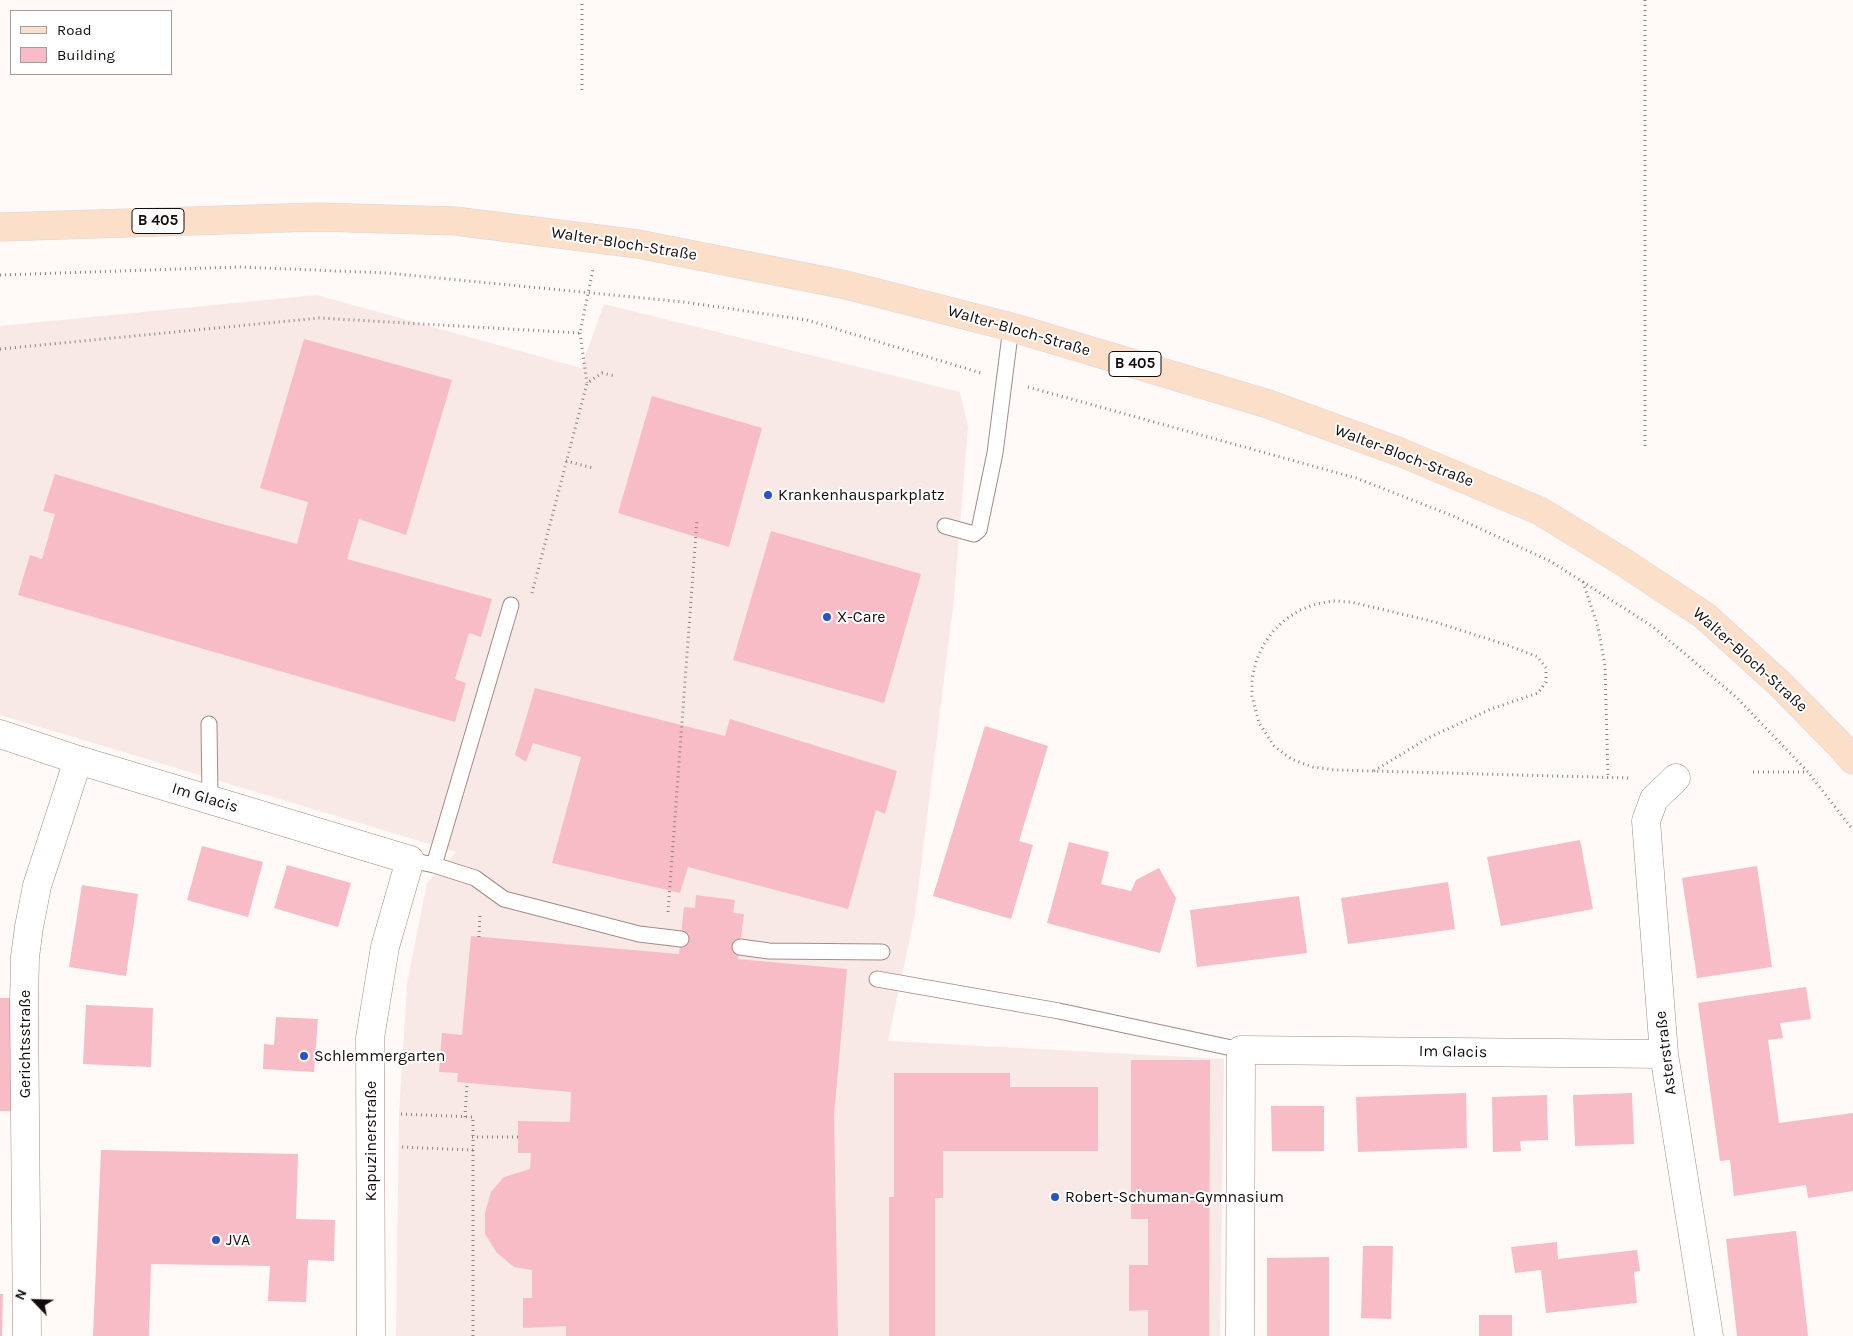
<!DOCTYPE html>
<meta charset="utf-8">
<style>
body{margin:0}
#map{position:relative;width:1853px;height:1336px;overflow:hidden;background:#fff9f8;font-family:Karla,sans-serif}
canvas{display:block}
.legend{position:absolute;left:10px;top:10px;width:162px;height:65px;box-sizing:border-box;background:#fff;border:1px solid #a19d9d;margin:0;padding:6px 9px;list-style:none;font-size:15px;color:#130b09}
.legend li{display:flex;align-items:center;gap:10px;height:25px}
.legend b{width:25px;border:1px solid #a19d9d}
.north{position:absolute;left:10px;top:1276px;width:50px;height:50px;-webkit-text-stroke:4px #fff;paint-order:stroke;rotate:294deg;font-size:14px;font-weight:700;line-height:20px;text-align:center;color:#130b09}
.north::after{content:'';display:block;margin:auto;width:18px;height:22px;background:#130b09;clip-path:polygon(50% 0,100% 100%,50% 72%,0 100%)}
</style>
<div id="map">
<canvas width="1853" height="1336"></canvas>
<ul class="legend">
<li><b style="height:6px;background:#fbdfc8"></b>Road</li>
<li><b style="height:14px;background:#f8bcc6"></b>Building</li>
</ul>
<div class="north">N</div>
</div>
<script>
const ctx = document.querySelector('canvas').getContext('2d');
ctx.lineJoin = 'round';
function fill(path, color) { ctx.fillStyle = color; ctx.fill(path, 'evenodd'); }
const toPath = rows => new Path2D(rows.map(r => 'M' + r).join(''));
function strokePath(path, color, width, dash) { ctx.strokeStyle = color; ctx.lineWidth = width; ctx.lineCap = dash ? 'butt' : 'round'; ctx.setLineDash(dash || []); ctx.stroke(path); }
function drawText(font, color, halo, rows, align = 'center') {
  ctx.font = font + ' Karla,sans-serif'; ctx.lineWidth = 4; ctx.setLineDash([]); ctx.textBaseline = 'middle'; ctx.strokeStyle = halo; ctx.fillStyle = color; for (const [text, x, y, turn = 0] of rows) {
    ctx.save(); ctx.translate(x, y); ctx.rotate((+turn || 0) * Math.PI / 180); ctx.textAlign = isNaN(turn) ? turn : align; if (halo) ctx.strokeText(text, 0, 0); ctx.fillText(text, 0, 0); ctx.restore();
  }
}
fill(toPath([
 [317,295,581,368,604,304,960,392,968,427,954,599,915,914,888,1041,1224,1059,1220,1336,396,1336,399,1114,407,984,427,883,456,852,0,715,0,326]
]), '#f8e9e6');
fill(toPath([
 [304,339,452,380,406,535,359,519,347,559,492,599,481,637,469,633,455,679,466,683,455,722,18,595,30,555,42,559,55,514,43,511,55,474,204,519,297,544,308,502,260,488],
 [652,396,762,428,729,547,618,513],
 [771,531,921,574,884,703,733,660],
 [535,688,725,736,730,719,897,771,885,814,876,810,848,909,688,867,680,893,552,863,581,757,533,743,526,762,515,755],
 [985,726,1048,746,1019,841,1033,845,1011,919,933,896],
 [1580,840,1593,909,1501,926,1487,857],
 [1069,842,1109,852,1101,884,1131,891,1136,880,1159,868,1176,898,1160,953,1047,923],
 [202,846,263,862,248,917,187,900],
 [287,865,351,883,338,927,274,908],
 [1757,866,1772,967,1697,978,1682,878],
 [1448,882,1455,929,1348,944,1341,898],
 [82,885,138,894,126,976,69,967],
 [696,895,735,900,733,913,744,914,738,959,847,969,834,1116,838,1336,566,1336,566,1326,523,1328,523,1298,532,1298,532,1270,514,1267,497,1253,485,1234,485,1213,491,1192,504,1177,530,1169,531,1153,518,1153,518,1121,570,1122,571,1092,457,1082,458,1073,439,1072,442,1033,462,1035,471,936,679,954,684,907,695,908],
 [1299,896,1307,953,1197,967,1190,910],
 [1806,987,1811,1019,1780,1023,1783,1038,1768,1040,1779,1123,1853,1113,1853,1191,1808,1198,1806,1185,1734,1196,1730,1160,1720,1161,1698,1003],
 [0,998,10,998,11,1111,0,1111],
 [86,1005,153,1008,151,1067,83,1064],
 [276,1017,318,1019,314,1072,263,1069,264,1044,274,1045],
 [1131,1060,1210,1060,1209,1336,1148,1336,1148,1310,1129,1311,1129,1265,1148,1265,1148,1219,1131,1219],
 [894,1073,1010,1073,1010,1087,1098,1087,1098,1151,943,1151,943,1198,935,1198,935,1336,889,1336,889,1197,894,1197],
 [1466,1093,1467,1148,1358,1152,1356,1097],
 [1632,1093,1634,1144,1575,1146,1573,1095],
 [1547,1095,1548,1140,1520,1141,1521,1151,1493,1152,1492,1097],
 [1271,1106,1324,1106,1324,1151,1272,1151],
 [101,1150,298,1154,296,1219,335,1220,334,1261,308,1260,306,1302,268,1301,270,1266,151,1264,149,1336,93,1336],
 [1796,1231,1808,1336,1737,1336,1726,1239],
 [1557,1242,1558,1259,1637,1250,1640,1271,1634,1272,1637,1303,1546,1313,1541,1270,1515,1273,1511,1247],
 [1363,1246,1393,1246,1391,1319,1361,1318],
 [1329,1257,1329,1336,1267,1336,1267,1258],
 [0,1294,3,1294,2,1336,0,1336],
 [1479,1315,1512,1315,1512,1336,1479,1336]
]), '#f8bcc6');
const lane = toPath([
 [945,526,974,534,979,530,995,453,1011,327],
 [209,724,210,799],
 [410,860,434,865,475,878,504,899,639,934,681,939],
 [434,865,511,605],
 [740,947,769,951,882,952],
 [877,979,1059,1011,1241,1050]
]);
const street = toPath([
 [0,734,78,760,410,860,385,947,370,1038,371,1336],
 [1676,778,1654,799,1646,821,1664,1054,1709,1336],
 [27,1336,24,1004,25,957,29,927,37,886,78,760],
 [1240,1336,1241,1050,1664,1054]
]);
const primary = toPath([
 [0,227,317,217,455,221,638,244,846,285,1011,327,1268,404,1400,452,1540,511,1620,560,1705,616,1780,684,1839,744,1853,760]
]);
strokePath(lane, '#a38b85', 17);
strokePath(street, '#a38b85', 29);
strokePath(primary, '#d9d8d8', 29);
strokePath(toPath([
 [1645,0,1645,446],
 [582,90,582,0],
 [0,275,239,267,387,273,684,302,807,320,981,373],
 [580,333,587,383],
 [0,349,319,318,580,333,593,269],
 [1028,387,1356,478,1453,516,1550,561,1652,626,1736,697,1808,772,1853,830],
 [566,461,593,468],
 [1583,582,1598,627,1605,666,1608,778],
 [532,593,587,383,602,373,615,376],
 [1374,771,1428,738,1491,709,1538,693,1546,682,1546,668,1538,657,1507,645,1435,622,1351,602,1333,601,1316,604,1300,610,1286,619,1274,630,1264,644,1257,659,1252,678,1252,696,1259,723,1274,746,1291,759,1313,767,1335,770,1630,778],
 [1753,772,1807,772],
 [668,912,697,519],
 [479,937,480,912],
 [401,1114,473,1117,473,1150,401,1147],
 [465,1117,467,1083],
 [472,1137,518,1137],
 [473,1150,473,1336]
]), '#8b8482', 3, [1, 4]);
strokePath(lane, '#fff', 15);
strokePath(street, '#fff', 28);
strokePath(primary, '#fbdfc8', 28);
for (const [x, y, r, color] of [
 [768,495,5,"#2855c3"],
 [827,617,5,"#2855c3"],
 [304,1056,5,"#2855c3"],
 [1055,1197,5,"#2855c3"],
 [216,1240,5,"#2855c3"]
]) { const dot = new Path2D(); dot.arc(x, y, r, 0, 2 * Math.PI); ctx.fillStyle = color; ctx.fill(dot); strokePath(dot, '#fff', 2); }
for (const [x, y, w] of [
 [158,221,52],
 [1135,364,52]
]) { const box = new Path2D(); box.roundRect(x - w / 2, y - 12.5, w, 25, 4); ctx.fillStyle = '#fff'; ctx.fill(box); strokePath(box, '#130b09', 1); }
drawText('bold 15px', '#130b09', null, [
 ["B 405",158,221],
 ["B 405",1135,364]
]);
drawText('16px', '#130b09', '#fff', [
 ["Walter-Bloch-Straße",624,244,9],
 ["Walter-Bloch-Straße",1019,331,16],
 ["Walter-Bloch-Straße",1404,456,21],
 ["Walter-Bloch-Straße",1750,660,42],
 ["Im Glacis",205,798,17],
 ["Gerichtsstraße",25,1044,-90],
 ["Im Glacis",1453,1052,1],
 ["Asterstraße",1666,1053,-97],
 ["Kapuzinerstraße",371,1141,-90]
]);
drawText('16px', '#130b09', '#fff', [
 ["Krankenhausparkplatz",778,495],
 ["X-Care",837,617],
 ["Schlemmergarten",314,1056],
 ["Robert-Schuman-Gymnasium",1065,1197],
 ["JVA",226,1240]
], 'left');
</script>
